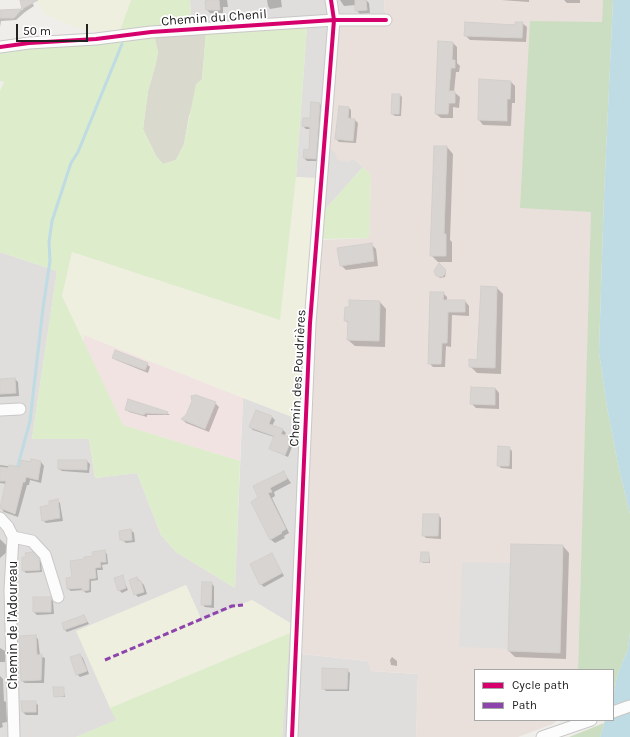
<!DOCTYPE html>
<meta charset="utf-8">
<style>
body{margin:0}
#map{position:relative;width:630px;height:737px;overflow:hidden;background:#f0eeeb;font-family:Karla,sans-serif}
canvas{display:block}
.legend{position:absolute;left:474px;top:669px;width:140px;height:52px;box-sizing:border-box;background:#fff;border:1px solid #a7a7a7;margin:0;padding:5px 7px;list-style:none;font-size:12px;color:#222}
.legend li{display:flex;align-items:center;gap:8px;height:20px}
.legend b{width:20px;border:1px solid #a7a7a7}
.scale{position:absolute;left:16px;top:24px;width:72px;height:18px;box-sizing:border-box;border:2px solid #222;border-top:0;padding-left:5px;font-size:12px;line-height:14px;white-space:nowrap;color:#222;-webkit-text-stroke:3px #fff;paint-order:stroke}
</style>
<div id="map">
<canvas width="630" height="737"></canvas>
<ul class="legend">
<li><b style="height:5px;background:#d6006c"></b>Cycle path</li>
<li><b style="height:5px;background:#8e44ad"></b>Path</li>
</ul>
<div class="scale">50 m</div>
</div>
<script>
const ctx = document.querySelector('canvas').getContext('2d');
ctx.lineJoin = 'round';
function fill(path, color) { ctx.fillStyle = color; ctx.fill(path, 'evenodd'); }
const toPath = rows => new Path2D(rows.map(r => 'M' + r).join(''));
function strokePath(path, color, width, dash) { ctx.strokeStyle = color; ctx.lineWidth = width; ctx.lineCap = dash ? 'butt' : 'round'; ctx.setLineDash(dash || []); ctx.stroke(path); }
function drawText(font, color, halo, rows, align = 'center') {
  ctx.font = font + ' Karla,sans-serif'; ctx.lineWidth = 3.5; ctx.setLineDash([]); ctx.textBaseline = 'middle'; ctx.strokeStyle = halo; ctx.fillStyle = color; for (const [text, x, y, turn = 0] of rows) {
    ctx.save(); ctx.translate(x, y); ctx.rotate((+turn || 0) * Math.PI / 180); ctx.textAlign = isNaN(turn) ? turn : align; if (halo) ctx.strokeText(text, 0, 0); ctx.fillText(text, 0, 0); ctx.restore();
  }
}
fill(toPath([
 [190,0,384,0,386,26,338,25,354,159,363,167,323,212,313,211,317,179,296,177,307,26,192,34],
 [0,252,57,271,32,439,89,439,95,478,137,473,161,535,176,552,235,588,243,398,309,423,302,654,368,661,371,671,418,674,416,737,282,737,290,623,252,600,202,621,186,585,110,708,117,720,76,737,0,737]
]), '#dfdedc');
fill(toPath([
 [84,335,243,398,240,461,123,425,83,342]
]), '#f1e3e1');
fill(toPath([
 [384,0,603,0,597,264,585,437,578,670,475,670,475,720,557,720,553,724,518,737,416,737,418,674,371,671,368,661,302,654,309,423,320,240,369,238,371,175,354,159,348,162,338,160,335,153,329,147,337,25,386,26]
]), '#eae0db');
fill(toPath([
 [206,33,202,79,189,116,184,144,176,160,163,164,156,156,143,129,148,91,156,63,158,52,154,36]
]), '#d9d9cd');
fill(toPath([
 [36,0,131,0,119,31,101,32,85,30,64,23,44,14],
 [296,177,317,178,313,211,297,419,84,335,83,342,62,296,72,252,280,320],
 [186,585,202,621,252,600,290,623,290,633,110,708,76,631]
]), '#efefdf');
fill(toPath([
 [131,0,190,0,192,34,154,36,158,52,156,63,148,91,143,129,156,156,163,164,176,160,184,144,196,84,202,79,206,33,307,26,296,177,280,320,72,252,62,296,123,425,240,461,235,588,176,552,161,535,137,473,95,478,89,439,32,439,57,271,0,252,0,91,4,82,0,81,0,51,116,41],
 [363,167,371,175,369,238,320,239,323,212],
 [290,633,282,737,76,737,116,720,110,708]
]), '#ddeccb');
fill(toPath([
 [603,0,613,0,604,196,599,352,607,407,619,469,630,514,630,632,628,649,617,676,613,698,613,670,578,670,591,212,520,208,530,21,602,22],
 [604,723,600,737,569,737]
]), '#cbdec1');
fill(toPath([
 [462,562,511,563,508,649,459,647]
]), '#e0dfde');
fill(toPath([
 [613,0,630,0,630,514,619,469,607,407,599,352,604,196],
 [630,632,630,737,600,737,605,720,613,720,613,698,617,676,628,649]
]), '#bfdbe3');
fill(toPath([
 [21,0,31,0,34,6,25,12,16,20,1,21,0,27,0,11,23,10],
 [211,0,227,0,228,7,223,7,223,13,210,13,207,10],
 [267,0,281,0,282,7,270,9,268,6],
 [340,0,366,0,369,3,370,13,360,14,356,10,356,5,344,6],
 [501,0,529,0,529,2],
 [564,0,580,0,580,3,567,3],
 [522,23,527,27,526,42,470,40,465,35],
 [453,43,457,47,457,63,460,66,459,72,456,72,454,92,460,97,459,108,453,107,453,118,441,118,436,114],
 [511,82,515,86,515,103,512,103,511,126,483,125,479,120],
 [400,95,402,97,401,116,395,116,392,114],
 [312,103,320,104,323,107,318,161,307,161,304,158,310,151,311,129,306,129,303,126,311,119],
 [349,108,351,110,351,119,355,120,358,123,356,143,339,142,336,139],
 [447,147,453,154,450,240,452,242,452,262,438,262,431,255],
 [371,244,376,249,378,266,346,270,341,265],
 [439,265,446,272,445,277,440,278,435,273],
 [497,288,503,294,501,374,477,373,470,366,478,361],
 [443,293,447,297,447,301,465,301,469,306,469,316,452,315,451,347,446,346,445,367,433,367,429,363],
 [380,302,386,309,385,347,355,346,348,340,349,324,345,320],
 [113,358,147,364,150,367,148,373,116,360],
 [15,379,18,382,19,396,0,397,0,380],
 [495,388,499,393,499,409,476,408,472,404],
 [215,403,219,407,209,432,186,423,182,419],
 [126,409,167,413,170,415,147,415,147,417,129,412],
 [256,411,272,417,275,420,272,426,283,430,286,433,284,436,294,442,288,457,271,449,274,437,253,430,250,427],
 [509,448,512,451,512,469,501,468,498,465],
 [21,461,41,462,44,466,41,483,30,480,29,485,27,485,18,517,4,512,1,508,7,484,0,483,0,462,0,465,21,468],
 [87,461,90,464,89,473,62,471,59,469],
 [284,473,291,483,274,492,275,496,272,498,289,533,284,536,285,538,275,543,270,539,259,497],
 [57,500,60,503,63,521,46,523,43,520,51,506],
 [438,515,441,518,441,539,426,538,423,535],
 [131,530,134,533,135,542,126,543,121,539],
 [0,539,8,547,8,551,0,558],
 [563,546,569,553,566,659,515,657,509,651],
 [104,551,107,554,108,564,102,565,103,570,97,570,98,580,91,581,91,592,86,593,83,590,71,591,68,589,67,579,73,578,94,557],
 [33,553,41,562,42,572,26,573,23,570,27,558],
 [429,553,430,563,423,563,422,562],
 [272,554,284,576,264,587,261,584],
 [122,576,128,590,122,593,119,590],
 [137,578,144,585,147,594,138,597,135,594],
 [211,583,214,586,214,608,205,607,202,604],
 [50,598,53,601,54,614,37,615,34,612],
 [84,616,89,624,67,632,65,630,63,624],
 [35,636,38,639,40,656,45,658,44,683,25,683,22,681],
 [0,648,5,651,5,662,0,662],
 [80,655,83,658,89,674,80,677,77,674],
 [392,657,397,661,397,666,391,665,390,660],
 [347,670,350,673,349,691,326,691,323,688],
 [0,676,3,679,4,701,6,702,7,722,2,723,3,727,0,728],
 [63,688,65,697,56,697,55,696],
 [35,702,38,705,38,715,26,715,23,712]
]), '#0003');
strokePath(toPath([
 [17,469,30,421,43,308,50,261,49,242,52,221,71,163,78,152,122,44]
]), '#bfdbe3', 3);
const building = toPath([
 [20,0,38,0,22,9,14,18,0,18,0,10,22,9,20,0],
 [210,0,219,0,220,10,206,10,205,1,210,0],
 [355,0,366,0,367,10,355,11,355,0],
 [465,22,515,25,515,22,523,22,522,38,464,36,465,22],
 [438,41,453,42,452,60,455,60,455,68,451,68,449,91,455,91,455,103,449,103,448,114,435,114,438,41],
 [479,79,511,81,510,99,507,99,507,121,478,120,479,79],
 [392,94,400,94,399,114,391,114,392,94],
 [311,102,320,103,316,159,303,158,304,149,309,150,310,127,302,126,303,118,310,118,311,102],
 [339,106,349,107,348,118,355,119,353,141,335,139,339,106],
 [434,146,447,146,444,234,446,234,446,256,430,256,434,146],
 [372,243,374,261,340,266,337,248,372,243],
 [439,263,446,270,445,274,442,277,436,276,434,271,439,263],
 [481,286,497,287,495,368,469,367,469,359,477,360,481,286],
 [430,292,444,292,443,300,465,300,465,312,448,312,447,343,442,343,441,364,428,364,430,292],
 [349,300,380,301,379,341,347,340,348,321,344,321,345,307,349,307,349,300],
 [115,350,148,363,145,370,112,358,115,350],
 [15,378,16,393,0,394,0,379,15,378],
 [471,387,495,388,495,405,470,404,471,387],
 [196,395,216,402,205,429,181,419,186,415,192,401,191,396,196,395],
 [128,399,168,412,167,414,145,413,144,415,125,410,128,399],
 [256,410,272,416,269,424,283,429,281,434,292,438,285,455,269,449,274,436,249,427,256,410],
 [498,446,510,447,509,466,497,466,498,446],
 [31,459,41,461,38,480,26,477,25,482,23,482,15,514,0,508,6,481,0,481,0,467,8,468,9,465,20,467,20,460,31,462,31,459],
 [58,460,87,460,87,470,58,469,58,460],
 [284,471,287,479,270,488,272,492,268,493,286,529,281,532,282,533,270,540,251,502,258,497,253,486,284,471],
 [58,499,60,518,42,521,40,507,49,505,49,501,58,499],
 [423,514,439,514,438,536,422,536,423,514],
 [131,529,132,540,122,541,122,539,120,540,119,531,131,529],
 [511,544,563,545,560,653,508,651,511,544],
 [105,550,106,562,100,562,101,567,95,568,96,578,89,579,89,590,82,591,82,588,67,589,66,578,72,577,70,561,84,559,84,557,93,556,92,552,105,550],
 [33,552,39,559,40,570,22,571,22,557,26,557,25,553,33,552],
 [421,552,429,552,429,562,420,562,421,552],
 [272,553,282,573,260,585,250,564,272,553],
 [123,575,126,588,118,591,114,578,123,575],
 [137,577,138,581,141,581,144,592,134,595,129,580,137,577],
 [202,582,212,582,211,605,201,605,202,582],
 [33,597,51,597,51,612,33,612,33,597],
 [84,615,87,622,64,630,62,623,84,615],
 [36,635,37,655,42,654,41,680,21,681,19,636,36,635],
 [80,654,87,671,76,675,70,657,80,654],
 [322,668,348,669,347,689,322,689,322,668],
 [53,687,64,687,64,696,54,697,53,687],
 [21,701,36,701,36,712,22,712,21,701]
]);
fill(building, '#d7d4d2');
strokePath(building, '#d3d0cc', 1);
const minor = toPath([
 [0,47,29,43,96,39,151,32,334,20,386,20],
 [0,410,20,409],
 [0,518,8,527,13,537,10,590,14,737],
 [13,537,32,541,45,555,58,597],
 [613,712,630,706],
 [292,737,310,323,334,20,331,0],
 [542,737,591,720]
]);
strokePath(minor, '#c9c8c7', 13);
strokePath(minor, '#fdfcfc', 11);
strokePath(toPath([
 [105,660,232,606,243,605]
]), '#8e44ad', 3, [6, 3]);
strokePath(toPath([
 [0,47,29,43,96,39,151,32,334,20,386,20],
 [292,737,310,323,334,20,331,0]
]), '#d6006c', 4);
drawText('13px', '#222', '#fff', [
 ["Chemin du Chenil",214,18,-4],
 ["Chemin des Poudrières",298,378,-87],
 ["Chemin de l'Adoureau",13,625,-90]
]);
</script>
